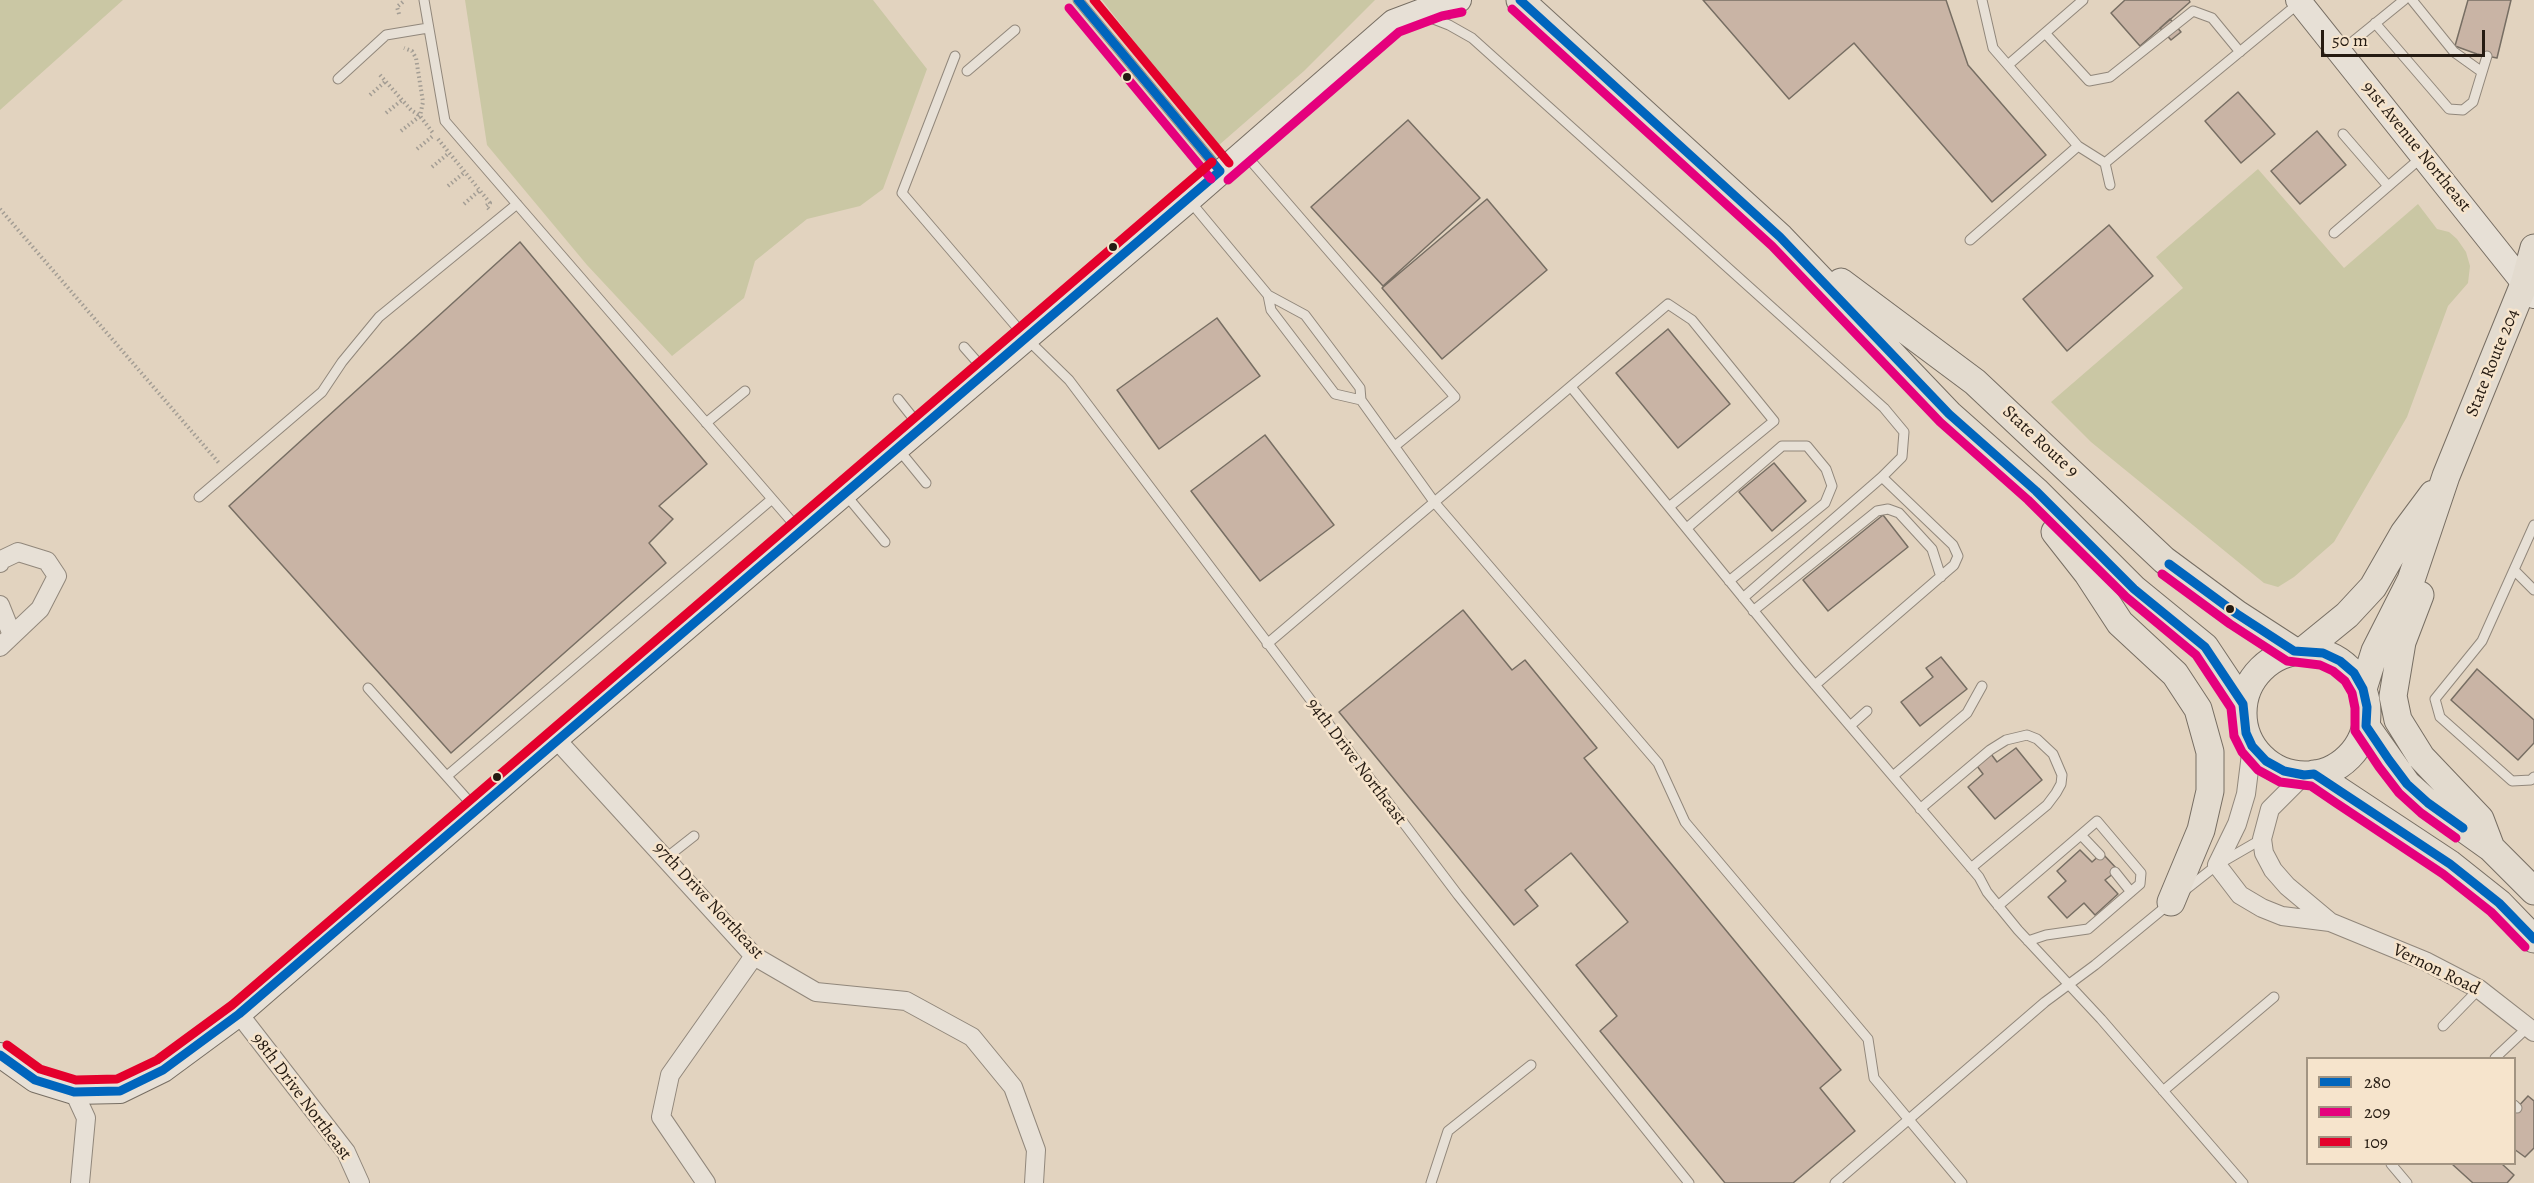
<!DOCTYPE html>
<style>
body{margin:0}
#map{position:relative;width:2534px;height:1183px;overflow:hidden;background:#e2d3bf;font-family:Alegreya,serif}
canvas{display:block}
.legend{position:absolute;left:2306px;top:1057px;width:210px;height:108px;box-sizing:border-box;background:#f6e4cc;border:2px solid #a29482;margin:0;padding:8px 10px;list-style:none;font-size:18px;color:#251b12}
.legend li{display:flex;align-items:center;gap:12px;height:30px}
.legend b{width:30px;border:2px solid #a29482}
.scale{position:absolute;left:2321px;top:30px;width:164px;height:27px;box-sizing:border-box;border:3px solid #251b12;border-top:0;padding-left:8px;font-size:18px;line-height:21px;white-space:nowrap;color:#251b12;-webkit-text-stroke:4px #f6e4cc;paint-order:stroke}
</style>
<div id="map">
<canvas width="2534" height="1183"></canvas>
<ul class="legend">
<li><b style="height:8px;background:#0065bd"></b>280</li>
<li><b style="height:8px;background:#e5007d"></b>209</li>
<li><b style="height:8px;background:#e4002b"></b>109</li>
</ul>
<div class="scale">50 m</div>
</div>
<script>
const ctx = document.querySelector('canvas').getContext('2d');
ctx.lineJoin = 'round';
function fill(path, color) { ctx.fillStyle = color; ctx.fill(path, 'evenodd'); }
const toPath = rows => new Path2D(rows.map(r => 'M' + r).join(''));
function strokePath(path, color, width, dash) { ctx.strokeStyle = color; ctx.lineWidth = width; ctx.lineCap = dash ? 'butt' : 'round'; ctx.setLineDash(dash || []); ctx.stroke(path); }
function drawText(font, color, halo, rows, align = 'center') {
  ctx.font = font + ' Alegreya,serif'; ctx.lineWidth = 5; ctx.setLineDash([]); ctx.textBaseline = 'middle'; ctx.strokeStyle = halo; ctx.fillStyle = color; for (const [text, x, y, turn = 0] of rows) {
    ctx.save(); ctx.translate(x, y); ctx.rotate((+turn || 0) * Math.PI / 180); ctx.textAlign = isNaN(turn) ? turn : align; if (halo) ctx.strokeText(text, 0, 0); ctx.fillText(text, 0, 0); ctx.restore();
  }
}
fill(toPath([
 [0,0,123,0,0,110],
 [465,0,873,0,927,69,883,189,860,206,807,219,755,261,744,298,672,356,587,265,487,145],
 [1102,0,1375,0,1304,71,1219,145,1176,95],
 [2258,169,2344,268,2418,204,2437,229,2449,232,2457,239,2466,252,2470,266,2468,283,2448,306,2407,417,2334,542,2294,577,2278,587,2264,583,2091,442,2051,402,2183,288,2156,257]
]), '#cac7a4');
const building = toPath([
 [1703,0,1946,0,1968,65,2046,155,1992,202,1854,43,1789,99,1703,0],
 [2125,0,2189,0,2190,2,2140,46,2111,13,2125,0],
 [2468,0,2511,0,2497,58,2477,54,2455,46,2468,0],
 [2170,19,2181,32,2171,40,2160,28,2170,19],
 [2238,92,2275,134,2241,163,2205,121,2238,92],
 [1408,120,1480,198,1383,286,1311,207,1408,120],
 [2317,131,2346,165,2300,204,2271,171,2317,131],
 [1487,199,1547,270,1442,359,1382,288,1487,199],
 [2109,225,2153,276,2067,351,2023,299,2109,225],
 [520,242,707,464,659,506,673,519,649,543,666,563,451,753,229,506,520,242],
 [1217,318,1260,376,1159,449,1117,390,1217,318],
 [1668,329,1730,404,1678,448,1616,373,1668,329],
 [1265,435,1334,525,1260,581,1191,491,1265,435],
 [1774,463,1806,501,1772,531,1739,492,1774,463],
 [1883,515,1908,547,1828,611,1803,580,1883,515],
 [1463,610,1512,670,1525,660,1597,748,1584,758,1841,1070,1820,1088,1855,1131,1793,1183,1725,1183,1600,1031,1617,1016,1576,965,1628,922,1571,853,1525,890,1538,906,1514,925,1339,712,1463,610],
 [1941,657,1967,689,1920,726,1901,702,1933,677,1926,668,1941,657],
 [2477,669,2534,720,2534,743,2518,760,2451,700,2477,669],
 [2016,748,2042,780,1995,819,1968,787,1983,774,1977,766,1991,754,1997,762,2016,748],
 [2080,850,2092,862,2102,853,2118,870,2105,880,2118,894,2095,915,2084,903,2067,918,2048,897,2066,881,2057,871,2080,850],
 [2528,1096,2534,1101,2534,1148,2525,1157,2514,1149,2514,1111,2528,1096],
 [2452,1164,2502,1164,2514,1175,2507,1183,2473,1183,2452,1164]
]);
fill(building, '#c9b4a5');
strokePath(building, '#776e63', 1.5);
const lane = toPath([
 [424,0,445,121,799,530],
 [1078,0,1220,171],
 [1982,0,1993,48,2078,146,2105,163,2299,3],
 [2412,0,2454,52,2482,72],
 [1423,18,1431,18,1449,25,1472,38,1884,408,1904,432,1902,457,1882,477,1743,598],
 [2375,23,2449,109,2463,110,2473,102,2487,56],
 [2045,33,2089,81,2110,77,2193,11,2212,18,2240,52],
 [2340,52,2404,0],
 [955,56,902,193,1027,339,1069,380,1458,895,1689,1183],
 [2008,65,2083,0],
 [967,71,1015,30],
 [338,79,386,35,428,28],
 [2343,134,2388,186],
 [1244,153,1455,397,1395,446],
 [2105,163,2110,185],
 [1189,200,1268,295,1305,315,1360,388,1361,400,1435,503,1658,763,1685,822,1868,1039,1874,1078,1962,1183],
 [2334,233,2422,157],
 [1970,240,2078,146],
 [1268,295,1271,310,1335,394,1361,400],
 [964,347,986,372],
 [1571,387,1798,665,1979,877,1987,892,2018,930,2101,1019,2243,1183],
 [898,399,921,428],
 [706,423,745,391],
 [899,450,926,483],
 [846,495,885,542],
 [199,497,322,392,342,362,379,317,517,204],
 [2534,525,2482,641,2435,699,2440,717,2512,781,2531,780,2534,777],
 [1687,528,1782,446,1807,446,1826,469,1832,486,1825,503,1729,581],
 [2514,570,2534,590],
 [1753,611,1877,511,1888,509,1899,513,1932,549,1941,577],
 [1267,644,1668,304,1692,320,1774,421,1669,507],
 [1815,685,1954,565,1958,556,1953,545,1882,477],
 [368,688,474,807],
 [1850,726,1867,711],
 [447,776,772,499],
 [1893,776,1967,713,1982,686],
 [1920,809,1990,750,2006,740,2027,735,2037,739,2053,754,2062,775,2061,784,2056,793,2047,805,1971,868],
 [2081,835,2100,855],
 [666,858,694,836],
 [2115,872,2131,892],
 [2184,891,2217,865,2262,839],
 [1998,906,2097,821,2141,873,2140,884,2088,929,2046,935,2028,941],
 [2443,1026,2479,989],
 [2495,1058,2528,1027],
 [2163,1091,2274,997],
 [2514,1105,2517,1108],
 [2391,1164,2407,1183],
 [1431,1183,1448,1131,1531,1065],
 [1835,1183,2045,1002,2095,965,2169,904]
]);
const street = toPath([
 [0,563,1,560,18,552,47,561,57,576,40,609,0,647],
 [0,605,12,635],
 [556,739,754,956,816,992,906,1001,972,1037,1013,1087,1036,1150,1034,1183],
 [2252,746,2246,794,2237,824,2217,865,2240,895,2262,908,2282,916,2330,922,2425,961,2479,989,2534,1032],
 [2304,775,2270,809,2262,839,2264,853,2273,870,2287,886,2330,922],
 [239,1014,346,1152,360,1183],
 [74,1092,86,1118,80,1183],
 [706,1183,661,1117,670,1075,754,956]
]);
const secondary = toPath([
 [2298,0,2534,296],
 [0,1055,35,1080,74,1092,120,1091,163,1070,239,1014,556,739,1189,200,1393,22,1438,5,1459,0]
]);
const primary = toPath([
 [1520,0,1780,237,1949,414,2036,491,2134,589,2205,647,2243,704],
 [1841,282,1975,382,2164,560,2237,614,2294,651],
 [2055,532,2088,574,2120,623,2175,674,2198,709,2210,752,2210,791,2201,830,2171,902],
 [2420,595,2402,642,2393,696,2398,720,2421,757,2480,819,2491,848],
 [2304,650,2347,615,2373,587,2404,533,2433,494],
 '2243 713a62 62 0 1 1 124 0a62 62 0 1 1-124 0Z',
 [2363,689,2375,651,2411,580,2446,476,2524,284,2534,248],
 [2366,726,2407,784,2428,803,2491,848,2534,891],
 [2314,774,2450,864,2499,903,2534,939]
]);
strokePath(lane, '#91877b', 11);
strokePath(street, '#91877b', 20);
strokePath(secondary, '#776e63', 26);
strokePath(primary, '#776e63', 29);
strokePath(toPath([
 [399,14,397,7,405,0],
 [380,75,411,110,420,116,433,133],
 [370,95,386,81],
 [386,113,402,100],
 [401,131,420,116,423,102,416,58,412,51,404,48],
 [438,139,490,203,486,206,489,209],
 [417,149,434,135],
 [432,167,449,153],
 [448,186,465,172],
 [464,204,480,190],
 [0,209,219,463]
]), '#a39d94', 4, [1.5, 3]);
strokePath(lane, '#e7e0d6', 9);
strokePath(street, '#e7e0d6', 18);
strokePath(secondary, '#e7e0d6', 24);
strokePath(primary, '#e3dbcf', 27);
strokePath(toPath([
 [1078,0,1220,171],
 [1520,0,1780,237,1949,414,2036,491,2134,589,2205,647,2243,704,2246,733,2252,746,2266,761,2284,771,2304,775,2314,774,2450,864,2499,903,2534,939],
 [2169,564,2237,614,2294,651,2323,653,2340,661,2354,673,2363,689,2367,707,2366,726,2389,760,2407,784,2428,803,2463,828],
 [0,1055,35,1080,74,1092,120,1091,163,1070,239,1014,1220,171]
]), '#0065bd', 9);
strokePath(toPath([
 [1069,8,1211,179],
 [1512,9,1772,246,1940,422,2028,500,2126,597,2196,655,2231,708,2234,736,2242,752,2258,770,2280,782,2311,786,2336,803,2443,874,2491,912,2525,947],
 [1228,180,1399,32,1442,16,1462,12],
 [2162,574,2230,624,2287,661,2320,665,2333,671,2345,681,2352,693,2355,708,2355,731,2379,767,2399,793,2421,813,2456,838]
]), '#e5007d', 9);
strokePath(toPath([
 [1094,0,1229,163],
 [7,1045,40,1069,76,1080,117,1079,157,1060,232,1005,1212,162]
]), '#e4002b', 9);
for (const [x, y, r, color] of [
 [1127,77,5,"#251b12"],
 [1113,247,5,"#251b12"],
 [2230,609,5,"#251b12"],
 [497,777,5,"#251b12"]
]) { const dot = new Path2D(); dot.arc(x, y, r, 0, 2 * Math.PI); ctx.fillStyle = color; ctx.fill(dot); strokePath(dot, '#f6e4cc', 2); }
drawText('18px', '#251b12', '#f6e4cc', [
 ["91st Avenue Northeast",2416,147,51],
 ["State Route 204",2493,363,-68],
 ["State Route 9",2040,442,43],
 ["94th Drive Northeast",1356,762,53],
 ["97th Drive Northeast",708,901,47],
 ["Vernon Road",2436,970,26],
 ["98th Drive Northeast",301,1097,53]
]);
</script>
